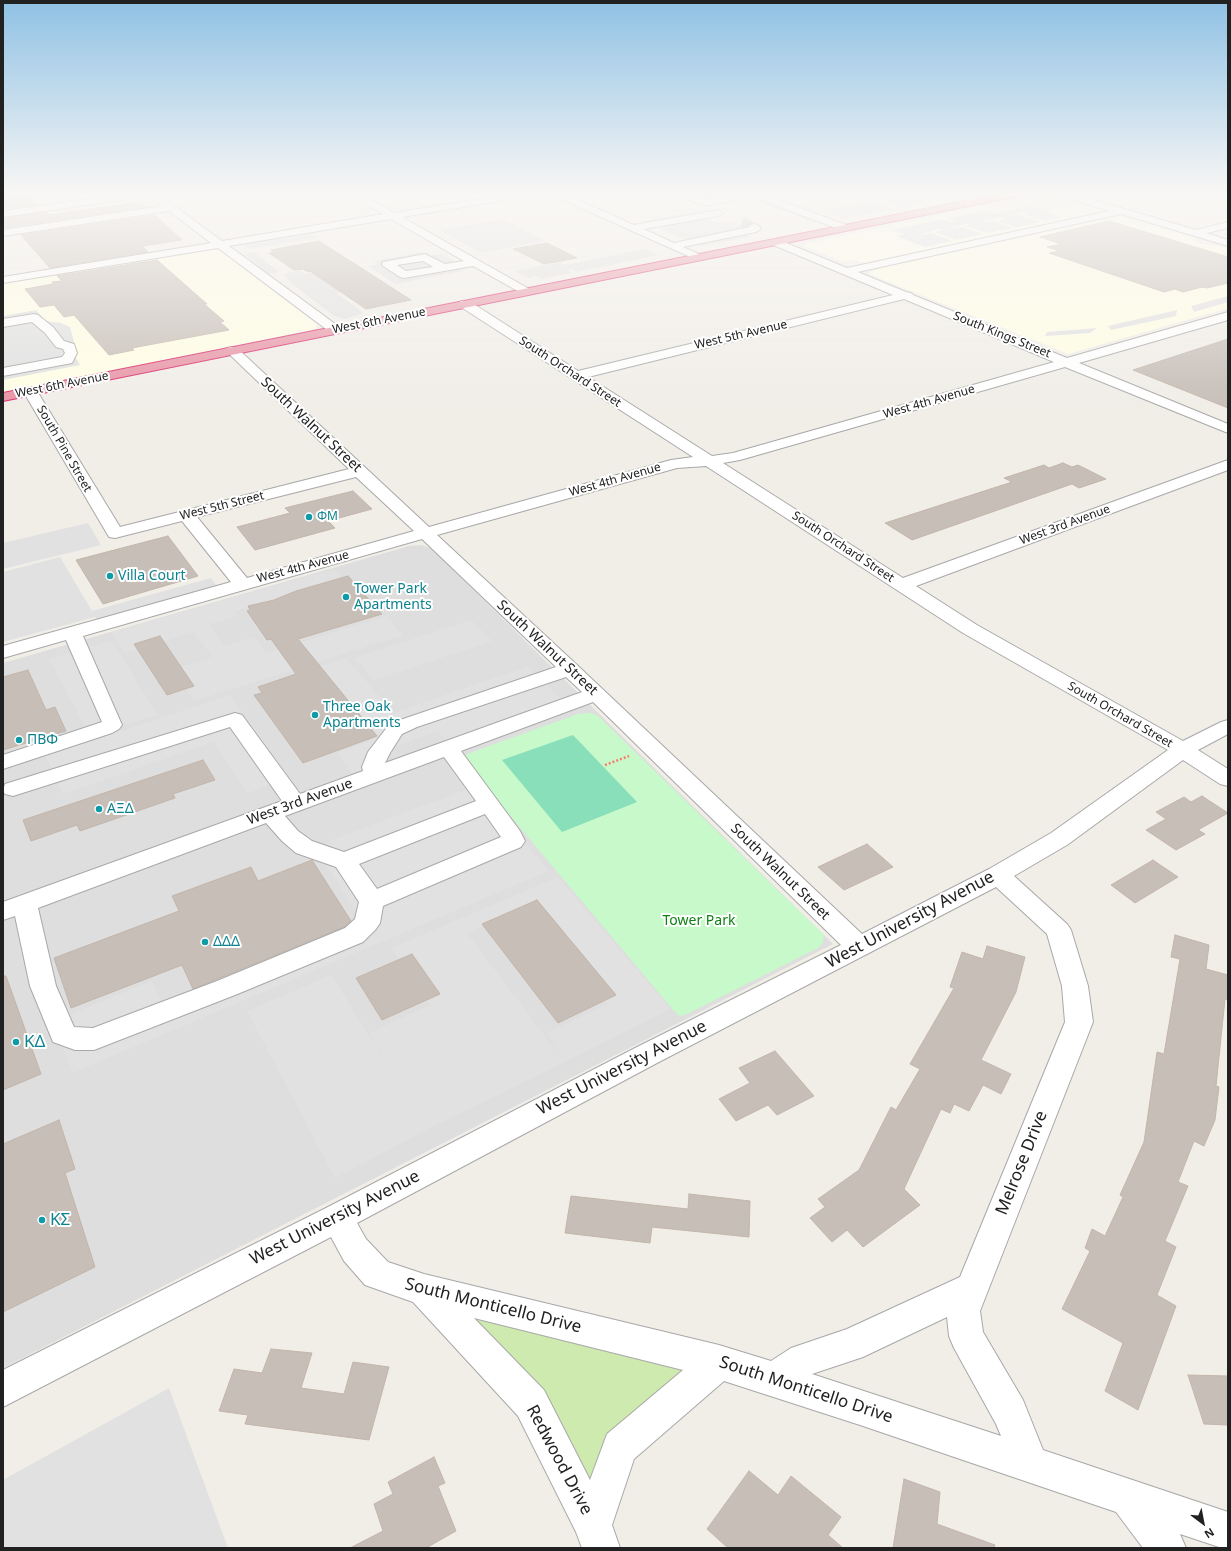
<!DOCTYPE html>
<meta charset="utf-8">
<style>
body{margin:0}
#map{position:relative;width:1231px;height:1551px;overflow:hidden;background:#f1eee8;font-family:"Noto Sans",sans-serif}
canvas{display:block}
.frame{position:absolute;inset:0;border:4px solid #212121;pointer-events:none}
.north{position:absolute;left:1183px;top:1503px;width:40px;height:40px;-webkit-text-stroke:3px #fff;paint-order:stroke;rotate:148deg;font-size:11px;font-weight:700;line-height:16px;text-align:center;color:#212121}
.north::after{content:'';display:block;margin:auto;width:14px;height:18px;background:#212121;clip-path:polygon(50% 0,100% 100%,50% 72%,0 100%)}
</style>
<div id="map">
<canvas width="1231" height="1551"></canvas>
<div class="frame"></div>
<div class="north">N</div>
</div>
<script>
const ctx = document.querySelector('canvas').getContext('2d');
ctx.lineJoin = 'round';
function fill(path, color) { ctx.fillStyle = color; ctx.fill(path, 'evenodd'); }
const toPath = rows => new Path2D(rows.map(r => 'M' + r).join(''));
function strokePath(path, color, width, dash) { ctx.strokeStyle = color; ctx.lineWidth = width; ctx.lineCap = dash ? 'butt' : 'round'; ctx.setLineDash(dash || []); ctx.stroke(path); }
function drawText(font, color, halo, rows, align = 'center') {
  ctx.font = font + ' "Noto Sans",sans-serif'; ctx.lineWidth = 4; ctx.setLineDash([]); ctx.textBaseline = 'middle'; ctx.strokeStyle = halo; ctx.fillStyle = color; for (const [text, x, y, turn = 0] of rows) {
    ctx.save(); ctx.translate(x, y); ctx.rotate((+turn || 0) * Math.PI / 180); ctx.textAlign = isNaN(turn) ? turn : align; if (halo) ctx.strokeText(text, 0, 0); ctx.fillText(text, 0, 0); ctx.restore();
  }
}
fill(toPath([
 [422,545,432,549,833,944,3,1368,3,663,409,546]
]), '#dfdede');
fill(toPath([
 [1044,194,1079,202,1185,234,1193,237,1197,242,1201,244,1228,247,1228,308,1068,354,874,276,869,273,878,269,856,260,842,261,804,246,804,244],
 [212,249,221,251,317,325,316,328,311,330,3,395,3,282]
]), '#fffee4');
fill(toPath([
 [424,1290,719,1362,620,1447,593,1525,531,1403]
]), '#ceeaaf');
fill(toPath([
 [589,713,597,715,824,935,823,942,818,948,687,1014,680,1016,674,1011,465,762,464,756,470,753,578,714]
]), '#c7f9ca');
fill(toPath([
 [573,735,637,802,562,832,502,760]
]), '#88dfba');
fill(toPath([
 [664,194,732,194,692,201,683,197,676,199],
 [910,194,934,194,947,198,903,207,882,200],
 [763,199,821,220,815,223,759,202],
 [873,201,894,209,843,219,829,213,832,212,827,210],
 [1028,206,1032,208,1040,206,1051,210,1044,211,1061,217,1045,221,1023,214,1030,212,1028,211,1011,215,1019,215,1041,222,1016,227,998,221,1005,219,1000,217,981,221,983,222,991,221,1013,228,987,233,965,226,972,224,970,223,951,227,953,228,961,227,983,234,956,240,935,232,942,230,940,229,921,234,922,235,931,233,952,241,925,247,897,236,905,234,892,230,943,219,951,222,955,221,948,218,983,211,992,214],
 [692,212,711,215,710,220,715,222,735,223,747,228,745,234,751,237,701,246,661,229,660,226,642,221],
 [503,219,545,241,481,253,439,230],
 [312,234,317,238,249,249,244,245],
 [646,249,659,255,577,272,571,269,568,270,572,273,541,279,536,276,528,278,515,271,560,262,565,265],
 [254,252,279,272,269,274,245,255],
 [422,252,428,256,442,254,456,262,447,264,451,264,463,271,395,284,368,266,378,264,373,261],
 [352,261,387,284,337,293,363,313,345,319,334,316,291,283,284,274,300,270,305,274,329,269,325,266],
 [1228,296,1228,302,1194,312,1191,306],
 [36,310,46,321,61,323,70,327,76,349,74,355,80,365,3,380,3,316],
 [1177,310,1176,316,1111,330,1108,326],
 [1097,328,1090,333,1045,336,1047,332],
 [88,523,101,545,3,569,3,543],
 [60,557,92,611,211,578,217,586,97,620,95,617,3,642,3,572],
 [334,569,346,582,235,611,238,616,210,624,225,646,254,637,266,653,386,616,403,635,194,701,174,669,212,657,194,632,124,653,111,632],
 [471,620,492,641,374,680,354,658],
 [112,640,157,715,90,736,49,659],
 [346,658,394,713,528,666,562,699,447,741,438,731,390,748,381,766,355,776,337,753,373,740,314,668],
 [230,695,290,778,248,793,214,742,63,794,45,756],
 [476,786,549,871,72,1073,54,1021,152,981,163,1006,364,923,322,859,329,841],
 [558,877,671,1009,535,1077,428,1129,335,1178,247,1011,331,975,401,1085,369,1033,430,1005,391,948],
 [528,906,608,1004,547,1033,561,1057,467,933],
 [169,1388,228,1548,3,1548,3,1480]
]), '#e1e1e1');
const building = toPath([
 [3,194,27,194,38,205,3,209,3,194],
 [140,202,146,207,3,228,3,218,46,212,48,215,140,202],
 [155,215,182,240,142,246,148,252,50,268,21,235,155,215],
 [1109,221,1228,257,1228,283,1207,288,1202,287,1183,292,1175,289,1164,292,1049,253,1060,251,1047,247,1061,244,1040,237,1109,221],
 [319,241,411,300,366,309,310,271,308,272,303,269,294,270,269,253,275,252,271,250,319,241],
 [547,243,577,258,544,264,513,249,547,243],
 [157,260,207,304,204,304,224,321,220,322,229,330,132,348,134,350,109,355,74,315,64,317,54,305,40,307,25,289,53,284,52,282,62,281,57,276,157,260],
 [1228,339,1228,408,1133,370,1228,339],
 [1063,463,1072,467,1078,465,1106,479,1079,488,1072,484,912,540,885,523,1012,482,1004,478,1044,465,1049,468,1063,463],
 [353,491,372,509,328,521,335,528,255,550,237,527,290,513,285,508,353,491],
 [168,536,198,576,103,604,76,560,168,536],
 [348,576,382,614,298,639,377,736,303,763,254,695,262,693,258,687,296,674,271,639,267,640,247,611,250,610,248,606,274,600,296,591,348,576],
 [160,636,194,686,167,695,134,644,160,636],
 [28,670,46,710,55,707,66,731,3,750,3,677,28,670],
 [203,760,215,780,173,794,175,798,80,831,77,825,31,841,23,820,203,760],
 [1202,796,1228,813,1198,830,1205,834,1176,850,1146,830,1166,819,1156,812,1184,797,1191,802,1202,796],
 [867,844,893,867,844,890,818,867,867,844],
 [312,860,351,921,344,927,193,989,182,965,71,1008,54,958,179,911,172,896,251,867,258,881,312,860],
 [1153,860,1178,877,1135,903,1111,885,1153,860],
 [537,900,616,995,558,1023,482,924,537,900],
 [1175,935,1209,945,1206,969,1228,975,1228,1000,1225,999,1216,1086,1219,1087,1215,1120,1204,1146,1194,1141,1178,1182,1188,1186,1165,1241,1176,1247,1157,1295,1176,1306,1138,1410,1105,1391,1123,1343,1062,1309,1090,1251,1085,1248,1092,1229,1105,1236,1123,1197,1120,1195,1144,1142,1157,1052,1164,1054,1180,959,1171,957,1175,935],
 [987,946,1025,957,1016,992,981,1060,1011,1074,1001,1094,983,1085,969,1111,954,1104,950,1113,941,1109,904,1189,920,1205,863,1247,847,1230,832,1242,810,1218,825,1207,818,1199,859,1170,891,1107,896,1110,920,1069,910,1064,954,988,950,987,962,952,983,959,987,946],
 [412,954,440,994,382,1020,356,978,412,954],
 [3,976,6,976,41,1074,3,1090,3,976],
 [775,1051,814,1096,777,1115,768,1105,736,1121,719,1099,750,1083,739,1068,775,1051],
 [59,1120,75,1169,65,1173,95,1267,3,1312,3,1144,59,1120],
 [689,1194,750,1201,749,1237,652,1227,650,1243,565,1233,571,1196,688,1209,689,1194],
 [271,1349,312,1353,301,1388,344,1394,353,1362,389,1367,369,1440,245,1424,248,1415,219,1411,234,1369,262,1373,271,1349],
 [1188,1375,1228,1376,1228,1425,1204,1424,1188,1375],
 [434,1457,445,1483,438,1486,456,1531,426,1548,350,1548,383,1531,374,1504,393,1494,388,1482,434,1457],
 [749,1471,778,1495,791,1476,841,1517,828,1535,843,1548,728,1548,707,1529,749,1471],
 [904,1479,940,1492,937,1524,995,1545,994,1548,893,1548,904,1479]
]);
fill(building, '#c6beb7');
strokePath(building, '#c3b5aa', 1);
strokePath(toPath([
 [742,222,754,227]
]), '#c7c5c0', 10, [10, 5.5]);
const minor = toPath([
 [124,194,158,194,222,241,383,214,349,194,361,194,394,213,508,194,529,194,524,197,402,217,531,290,533,292,531,294,523,294,473,266,404,278,400,277,383,266,382,264,383,262,425,254,445,264,464,261,391,219,229,246,338,326,340,329,338,332,334,333,330,332,218,248,3,283,3,277,211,243,169,211,3,236,3,230,162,206,148,194,143,197,3,217,3,211,124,194],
 [423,261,433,267,406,271,397,265,423,261],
 [552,194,565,194,634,225,718,210,723,213,718,216,644,229,674,243,749,227,750,225,754,224,758,225,761,229,756,232,683,247,701,255,702,257,697,260,554,196,552,194],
 [677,194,690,194,706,200,740,194,763,194,849,226,850,228,849,230,841,230,754,197,705,206,679,196,677,194],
 [950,194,965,194,981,199,983,201,978,204,952,196,950,194],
 [1059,194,1074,194,1196,230,1228,222,1228,228,1207,233,1228,240,1228,246,1121,214,858,272,906,292,911,293,913,295,1067,358,1228,312,1228,320,1079,363,1228,424,1228,433,1065,367,740,460,723,463,903,578,1228,460,1228,470,916,586,977,625,1183,741,1221,722,1228,720,1228,734,1198,750,1228,769,1228,786,1220,784,1183,760,1067,845,1014,876,1067,924,1071,930,1088,986,1093,1022,980,1311,983,1332,1023,1400,1043,1450,1228,1512,1228,1548,1222,1548,1180,1534,1186,1548,1143,1548,1116,1512,860,1425,724,1381,634,1459,612,1525,620,1548,582,1548,576,1532,518,1416,413,1302,365,1285,344,1261,331,1237,3,1407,3,1370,326,1208,637,1047,841,945,593,702,461,751,520,831,525,841,521,847,383,906,380,923,376,929,363,942,235,995,94,1050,75,1050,53,1042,30,986,15,916,3,920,3,902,282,801,230,727,13,796,5,794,3,791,5,784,235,713,242,715,300,794,363,771,362,767,368,752,388,726,403,719,556,667,422,539,83,636,122,725,119,729,112,733,3,769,3,755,102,722,66,640,3,658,3,646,231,582,182,521,115,538,109,537,23,391,25,388,30,387,35,388,37,391,120,527,349,469,226,351,227,348,232,347,237,348,429,527,671,460,693,457,461,307,459,304,461,301,469,301,578,371,893,295,771,244,770,242,771,240,779,240,847,268,1109,211,1061,196,1059,194],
 [904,299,1054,362,733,453,712,456,588,377,904,299],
 [706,466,963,633,1168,750,1051,833,989,869,862,934,577,665,437,535,677,468,706,466],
 [356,477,414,531,247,578,197,517,356,477],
 [566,677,582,692,385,763,390,753,402,734,417,727,566,677],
 [444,757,476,801,344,852,312,841,298,831,285,816,444,757],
 [485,814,501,837,377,889,359,864,485,814],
 [266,823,282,841,296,853,336,867,359,902,355,919,345,928,217,981,93,1028,74,1027,56,986,38,908,266,823],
 [996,887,1047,934,1062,986,1065,1022,960,1277,847,1329,791,1348,771,1361,719,1345,424,1274,388,1262,366,1239,357,1223,657,1063,996,887],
 [947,1317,949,1336,954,1348,996,1424,1001,1436,812,1374,863,1357,947,1317],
 [474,1318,683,1370,607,1434,590,1480,544,1390,474,1318],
 [34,314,38,315,53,327,64,341,74,344,77,353,72,363,3,376,3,368,62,357,65,353,63,349,56,347,45,333,32,322,3,327,3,319,34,314]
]);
const highway = toPath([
 [1000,194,1019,194,1014,197,3,401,3,393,1000,194]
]);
strokePath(minor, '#a8a8a8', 2);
strokePath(highway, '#da2a6c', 2);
strokePath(toPath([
 [605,765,629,756]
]), '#f97b72', 2.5, [2, 2]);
fill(minor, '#fff');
fill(highway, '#e792a4');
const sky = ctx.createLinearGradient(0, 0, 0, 411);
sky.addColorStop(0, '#8fc1e4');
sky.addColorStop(0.47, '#f9f7f5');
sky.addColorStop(1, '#f9f7f500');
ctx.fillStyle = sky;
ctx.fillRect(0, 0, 1231, 411);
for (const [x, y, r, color] of [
 [309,517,4,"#0f9aa8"],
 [110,576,4,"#0f9aa8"],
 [346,597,4,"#0f9aa8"],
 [315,715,4,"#0f9aa8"],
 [19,740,4,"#0f9aa8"],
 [99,809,4,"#0f9aa8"],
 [205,942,4,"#0f9aa8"],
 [16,1042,4,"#0f9aa8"],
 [42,1220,4,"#0f9aa8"]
]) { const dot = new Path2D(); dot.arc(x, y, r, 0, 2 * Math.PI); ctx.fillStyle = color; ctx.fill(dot); strokePath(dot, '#fff', 1.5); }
drawText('12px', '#212121', '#fff', [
 ["West 6th Avenue",379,321,-11],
 ["West 5th Avenue",741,335,-13],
 ["South Kings Street",1002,335,22],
 ["South Orchard Street",570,372,33],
 ["West 6th Avenue",62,385,-11],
 ["West 4th Avenue",929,402,-16],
 ["South Pine Street",64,449,60],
 ["West 4th Avenue",615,480,-16],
 ["West 5th Street",222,506,-14],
 ["West 3rd Avenue",1065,525,-20],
 ["South Orchard Street",843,547,33],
 ["West 4th Avenue",303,567,-15],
 ["South Orchard Street",1120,715,30]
]);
drawText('12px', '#0d838f', '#fff', [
 ["ΦΜ",317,517]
], 'left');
drawText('14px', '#212121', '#fff', [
 ["South Walnut Street",311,425,43],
 ["South Walnut Street",547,648,43],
 ["West 3rd Avenue",300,802,-20],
 ["South Walnut Street",780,872,44]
]);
drawText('14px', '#0d838f', '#fff', [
 ["Villa Court",118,576],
 ["Tower Park",354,589],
 ["Apartments",354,605],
 ["Three Oak",323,707],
 ["Apartments",323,723],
 ["ΠΒΦ",27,740],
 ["ΑΞΔ",107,809],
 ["ΔΔΔ",213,942]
], 'left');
drawText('14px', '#0d8213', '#fff', [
 ["Tower Park",699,921]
]);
drawText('17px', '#212121', '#fff', [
 ["West University Avenue",910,920,-28],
 ["West University Avenue",622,1068,-27],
 ["Melrose Drive",1022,1163,-68],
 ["West University Avenue",335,1218,-27],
 ["South Monticello Drive",493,1306,14],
 ["South Monticello Drive",806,1390,18],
 ["Redwood Drive",559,1460,62]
]);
drawText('17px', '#0d838f', '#fff', [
 ["ΚΔ",24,1042],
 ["KΣ",50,1220]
], 'left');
</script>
